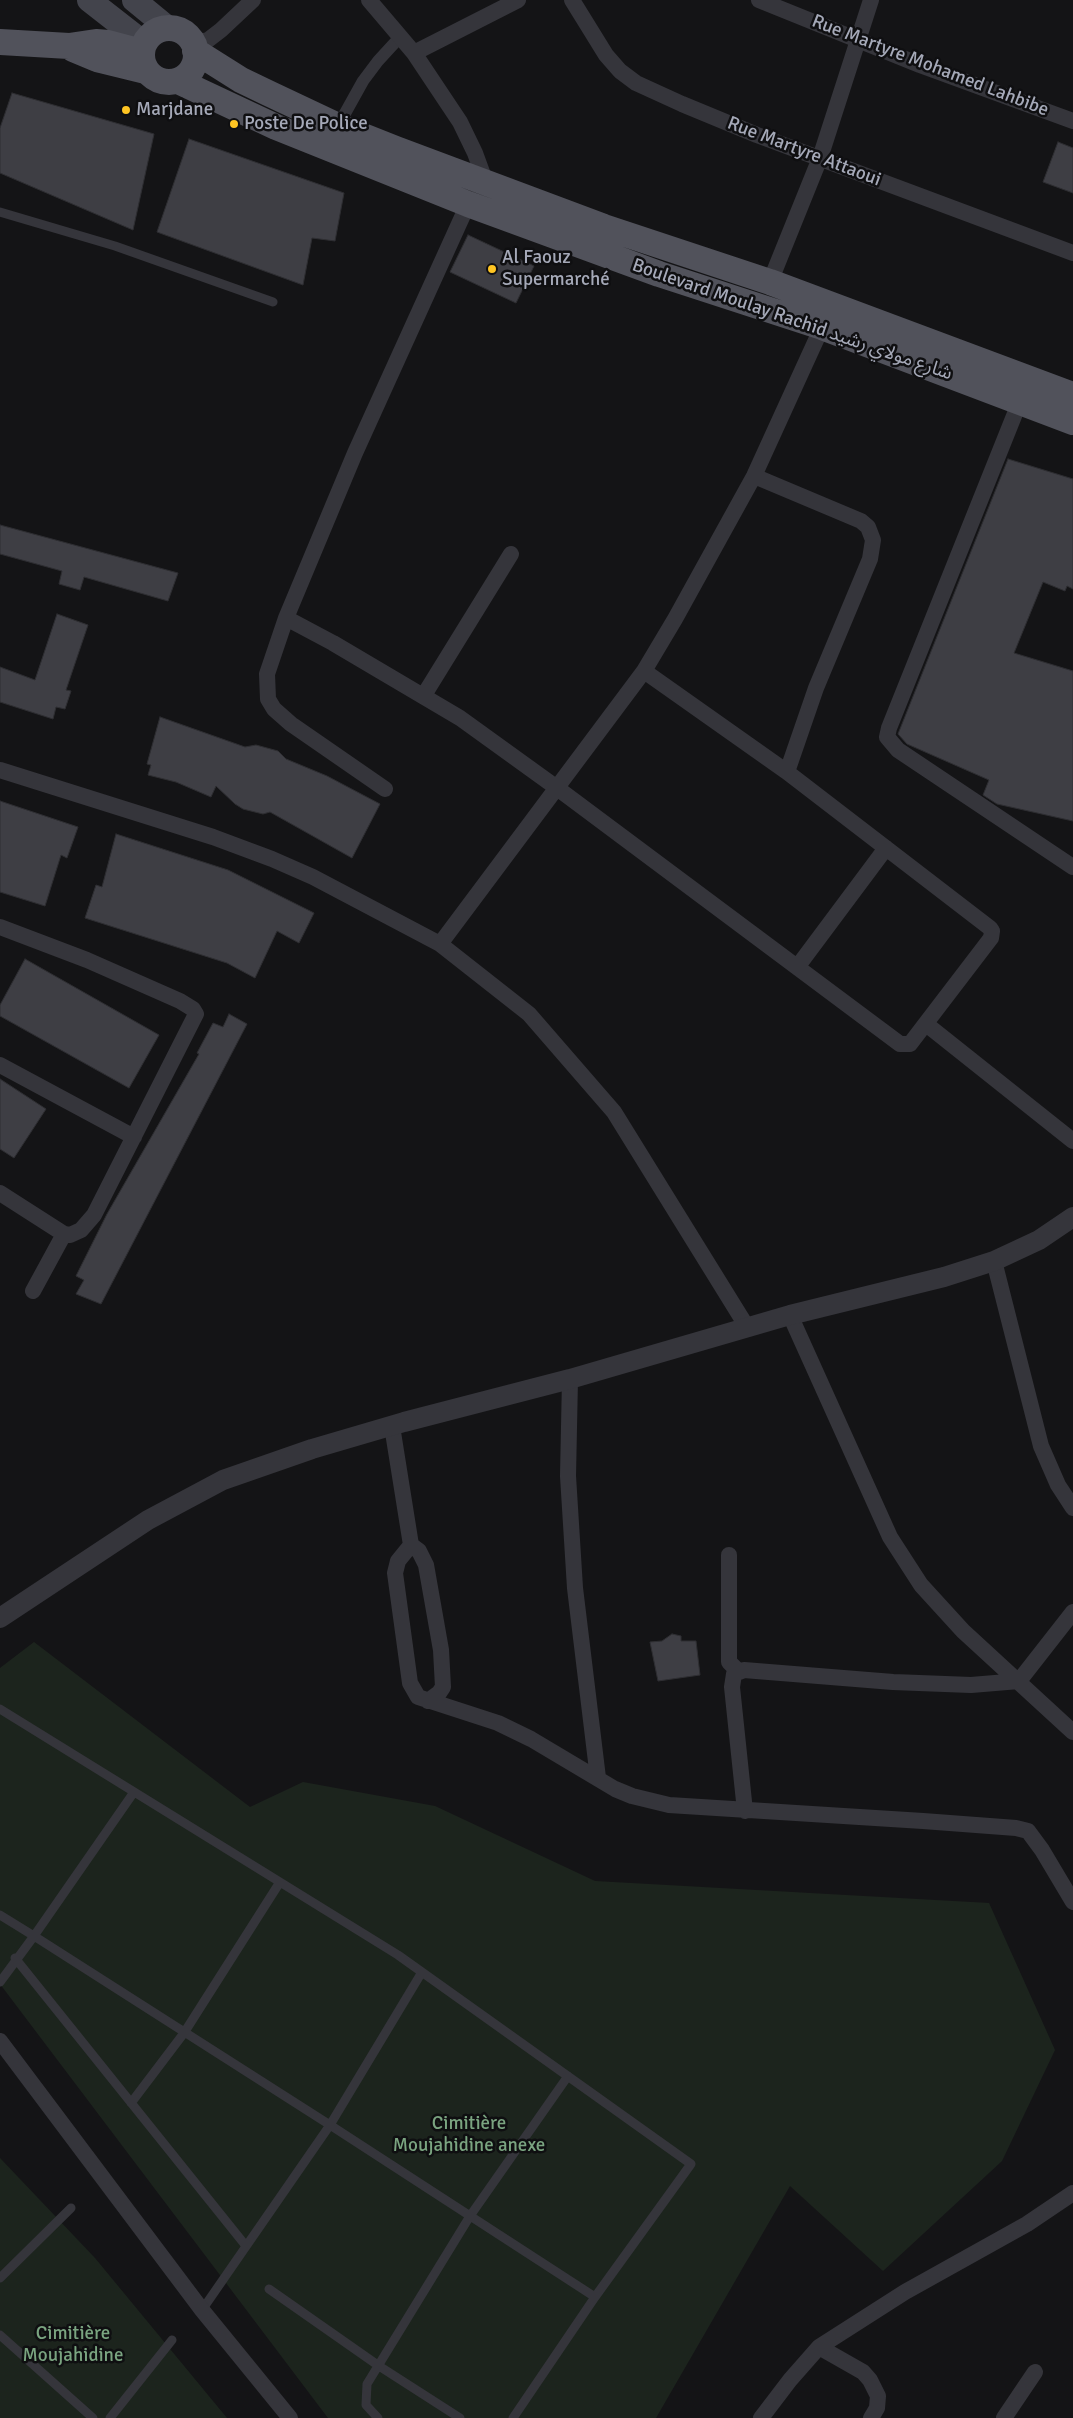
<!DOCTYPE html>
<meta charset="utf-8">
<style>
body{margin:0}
canvas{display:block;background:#141416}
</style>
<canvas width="1073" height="2418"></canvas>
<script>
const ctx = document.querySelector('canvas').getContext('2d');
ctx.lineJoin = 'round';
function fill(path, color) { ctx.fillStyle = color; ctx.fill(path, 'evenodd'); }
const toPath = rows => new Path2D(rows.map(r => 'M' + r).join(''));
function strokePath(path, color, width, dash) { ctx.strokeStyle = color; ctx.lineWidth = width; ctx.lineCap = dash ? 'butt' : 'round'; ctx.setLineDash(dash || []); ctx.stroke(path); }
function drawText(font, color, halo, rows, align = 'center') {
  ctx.font = font + ' Signika,"Noto Sans Arabic",sans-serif'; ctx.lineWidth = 5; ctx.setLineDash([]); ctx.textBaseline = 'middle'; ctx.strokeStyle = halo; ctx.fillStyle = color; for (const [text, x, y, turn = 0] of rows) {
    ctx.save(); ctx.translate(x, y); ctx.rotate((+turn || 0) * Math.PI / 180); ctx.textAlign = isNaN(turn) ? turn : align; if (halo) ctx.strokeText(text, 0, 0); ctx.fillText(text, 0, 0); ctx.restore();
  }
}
fill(toPath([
 [34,1642,250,1807,303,1782,435,1806,595,1881,989,1903,1055,2050,1002,2161,883,2271,790,2186,656,2418,328,2418,0,1984,0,1668],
 [0,2158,95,2258,227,2418,0,2418]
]), '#1c241d');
const building = toPath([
 [12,93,154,134,133,230,0,173,0,128,12,93],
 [189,139,344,193,335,241,312,238,303,285,157,232,189,139],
 [1058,142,1073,148,1073,193,1043,182,1058,142],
 [468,235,534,266,516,303,450,272,468,235],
 [1008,459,1073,479,1073,589,1067,586,1065,591,1043,582,1014,653,1073,671,1073,821,997,804,983,795,989,780,907,744,898,734,1008,459],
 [0,525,178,573,168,601,84,577,80,590,59,584,62,571,0,554,0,525],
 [57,614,88,625,66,690,71,691,65,709,56,707,53,719,0,702,0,667,35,680,57,614],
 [160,717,245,747,256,745,278,751,286,759,327,776,380,804,352,858,270,812,263,814,243,809,235,804,216,786,211,797,176,782,148,775,151,765,147,764,160,717],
 [0,801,78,827,67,858,61,855,45,906,0,892,0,801],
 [116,834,228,870,314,913,299,943,277,931,255,978,227,963,85,918,96,885,102,887,116,834],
 [25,959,159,1035,129,1088,0,1016,0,1005,25,959],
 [229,1014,247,1024,101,1304,76,1294,84,1280,76,1276,107,1214,199,1054,197,1053,213,1023,223,1027,229,1014],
 [0,1079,46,1109,14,1158,0,1149,0,1079],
 [672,1634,681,1636,681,1641,696,1641,700,1675,658,1681,650,1642,662,1641,672,1634]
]);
fill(building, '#3e3e44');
strokePath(building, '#2e2e32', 1);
strokePath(toPath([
 [0,212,115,246,273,302],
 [0,1709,398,1955,691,2164,595,2297,330,2125,422,1972],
 [0,1915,34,1936,134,1792],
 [15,1958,246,2246],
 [0,1982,34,1936,330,2125,202,2310],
 [131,2103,184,2033,280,1882],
 [0,2278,71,2208],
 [269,2289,379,2366,460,2418],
 [0,2335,93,2418],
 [110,2418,172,2340],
 [378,2418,366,2405,367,2384,470,2216,568,2076],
 [513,2418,595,2297]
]), '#35353b', 9);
strokePath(toPath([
 [338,126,363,81,378,61,400,37]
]), '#35353b', 12);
strokePath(toPath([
 [369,0,414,53,460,122,475,153,486,183],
 [572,0,606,55,620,71,636,83,682,104,757,135,1073,253],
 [759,0,920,65,1073,121],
 [193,44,208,40,221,30,253,0],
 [414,53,518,0],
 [770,282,820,158,871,0],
 [1020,401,889,728,887,737,898,750,1073,867],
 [754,476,861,521,868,527,873,540,870,559,816,688,787,772],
 [286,618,333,643,460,718,557,788,900,1044,910,1044,991,938,992,931,990,928,787,772,644,671],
 [424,695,511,554],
 [0,770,213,837,272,859,313,877,440,944,529,1014,614,1112,747,1327],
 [385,789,291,724,274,709,268,699,267,674,286,618,355,453,468,204],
 [0,927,87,960,180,1001,193,1009,196,1014,94,1215,81,1230,70,1235,64,1234,0,1193],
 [440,944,644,671,675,619,754,476,822,327],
 [798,966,886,848],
 [926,1024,1073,1141],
 [0,1065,134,1137],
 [994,1261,1041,1446,1058,1485,1073,1508],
 [33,1291,64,1234],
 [790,1315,890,1537,921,1585,963,1631,1073,1732],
 [570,1379,568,1476,575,1588,598,1778],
 [392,1426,411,1545,398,1561,395,1573,410,1683,418,1697,498,1723,531,1739,615,1789,632,1796,669,1805,923,1821,1016,1828,1028,1831,1042,1850,1073,1902],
 [411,1545,419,1551,426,1565,441,1650,443,1687,439,1693,428,1701],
 [729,1555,729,1662,739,1672],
 [745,1811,732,1687,734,1674,744,1670,893,1682,971,1685,1019,1681,1073,1612],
 [0,2041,202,2310,290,2418],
 [819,2347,863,2372,870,2380,878,2396,877,2408,871,2418],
 [761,2418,790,2380,819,2347,905,2292,1027,2224,1073,2193],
 [1004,2418,1035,2372]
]), '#35353b', 16);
strokePath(toPath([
 [0,1618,148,1520,223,1480,312,1449,404,1422,570,1379,790,1315,944,1277,994,1261,1039,1240,1073,1217]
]), '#35353b', 20);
strokePath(toPath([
 [89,0,144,43],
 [134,0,168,28]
]), '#43444c', 24);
strokePath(toPath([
 '142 55a27 27 0 1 1 54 0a27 27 0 1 1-54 0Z',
 [0,42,69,46,96,42,108,43,142,52],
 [73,49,97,59,146,71],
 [195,51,241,80,268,93,338,126,396,149,604,227,770,282,1073,395],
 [178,81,276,127,468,204,659,274,822,327,1073,422]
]), '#51525b', 26);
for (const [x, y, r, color] of [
 [126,110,5,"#ffc523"],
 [234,124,5,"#ffc523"],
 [492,269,5,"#ffc523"]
]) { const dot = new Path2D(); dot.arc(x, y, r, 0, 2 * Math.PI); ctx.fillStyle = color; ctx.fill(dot); strokePath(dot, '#0f0f11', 2); }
drawText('19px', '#a5a9b8', '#0f0f11', [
 ["Rue Martyre Mohamed Lahbibe",930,66,21],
 ["Rue Martyre Attaoui",804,152,21],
 ["Boulevard Moulay Rachid شارع مولاي رشيد",792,320,19]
]);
drawText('19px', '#a5a9b8', '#0f0f11', [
 ["Marjdane",136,110],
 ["Poste De Police",244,124],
 ["Al Faouz",502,258],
 ["Supermarché",502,280]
], 'left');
drawText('19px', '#7aa480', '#0f0f11', [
 ["Cimitière",469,2124],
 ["Moujahidine anexe",469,2146],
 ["Cimitière",73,2334],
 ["Moujahidine",73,2356]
]);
</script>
